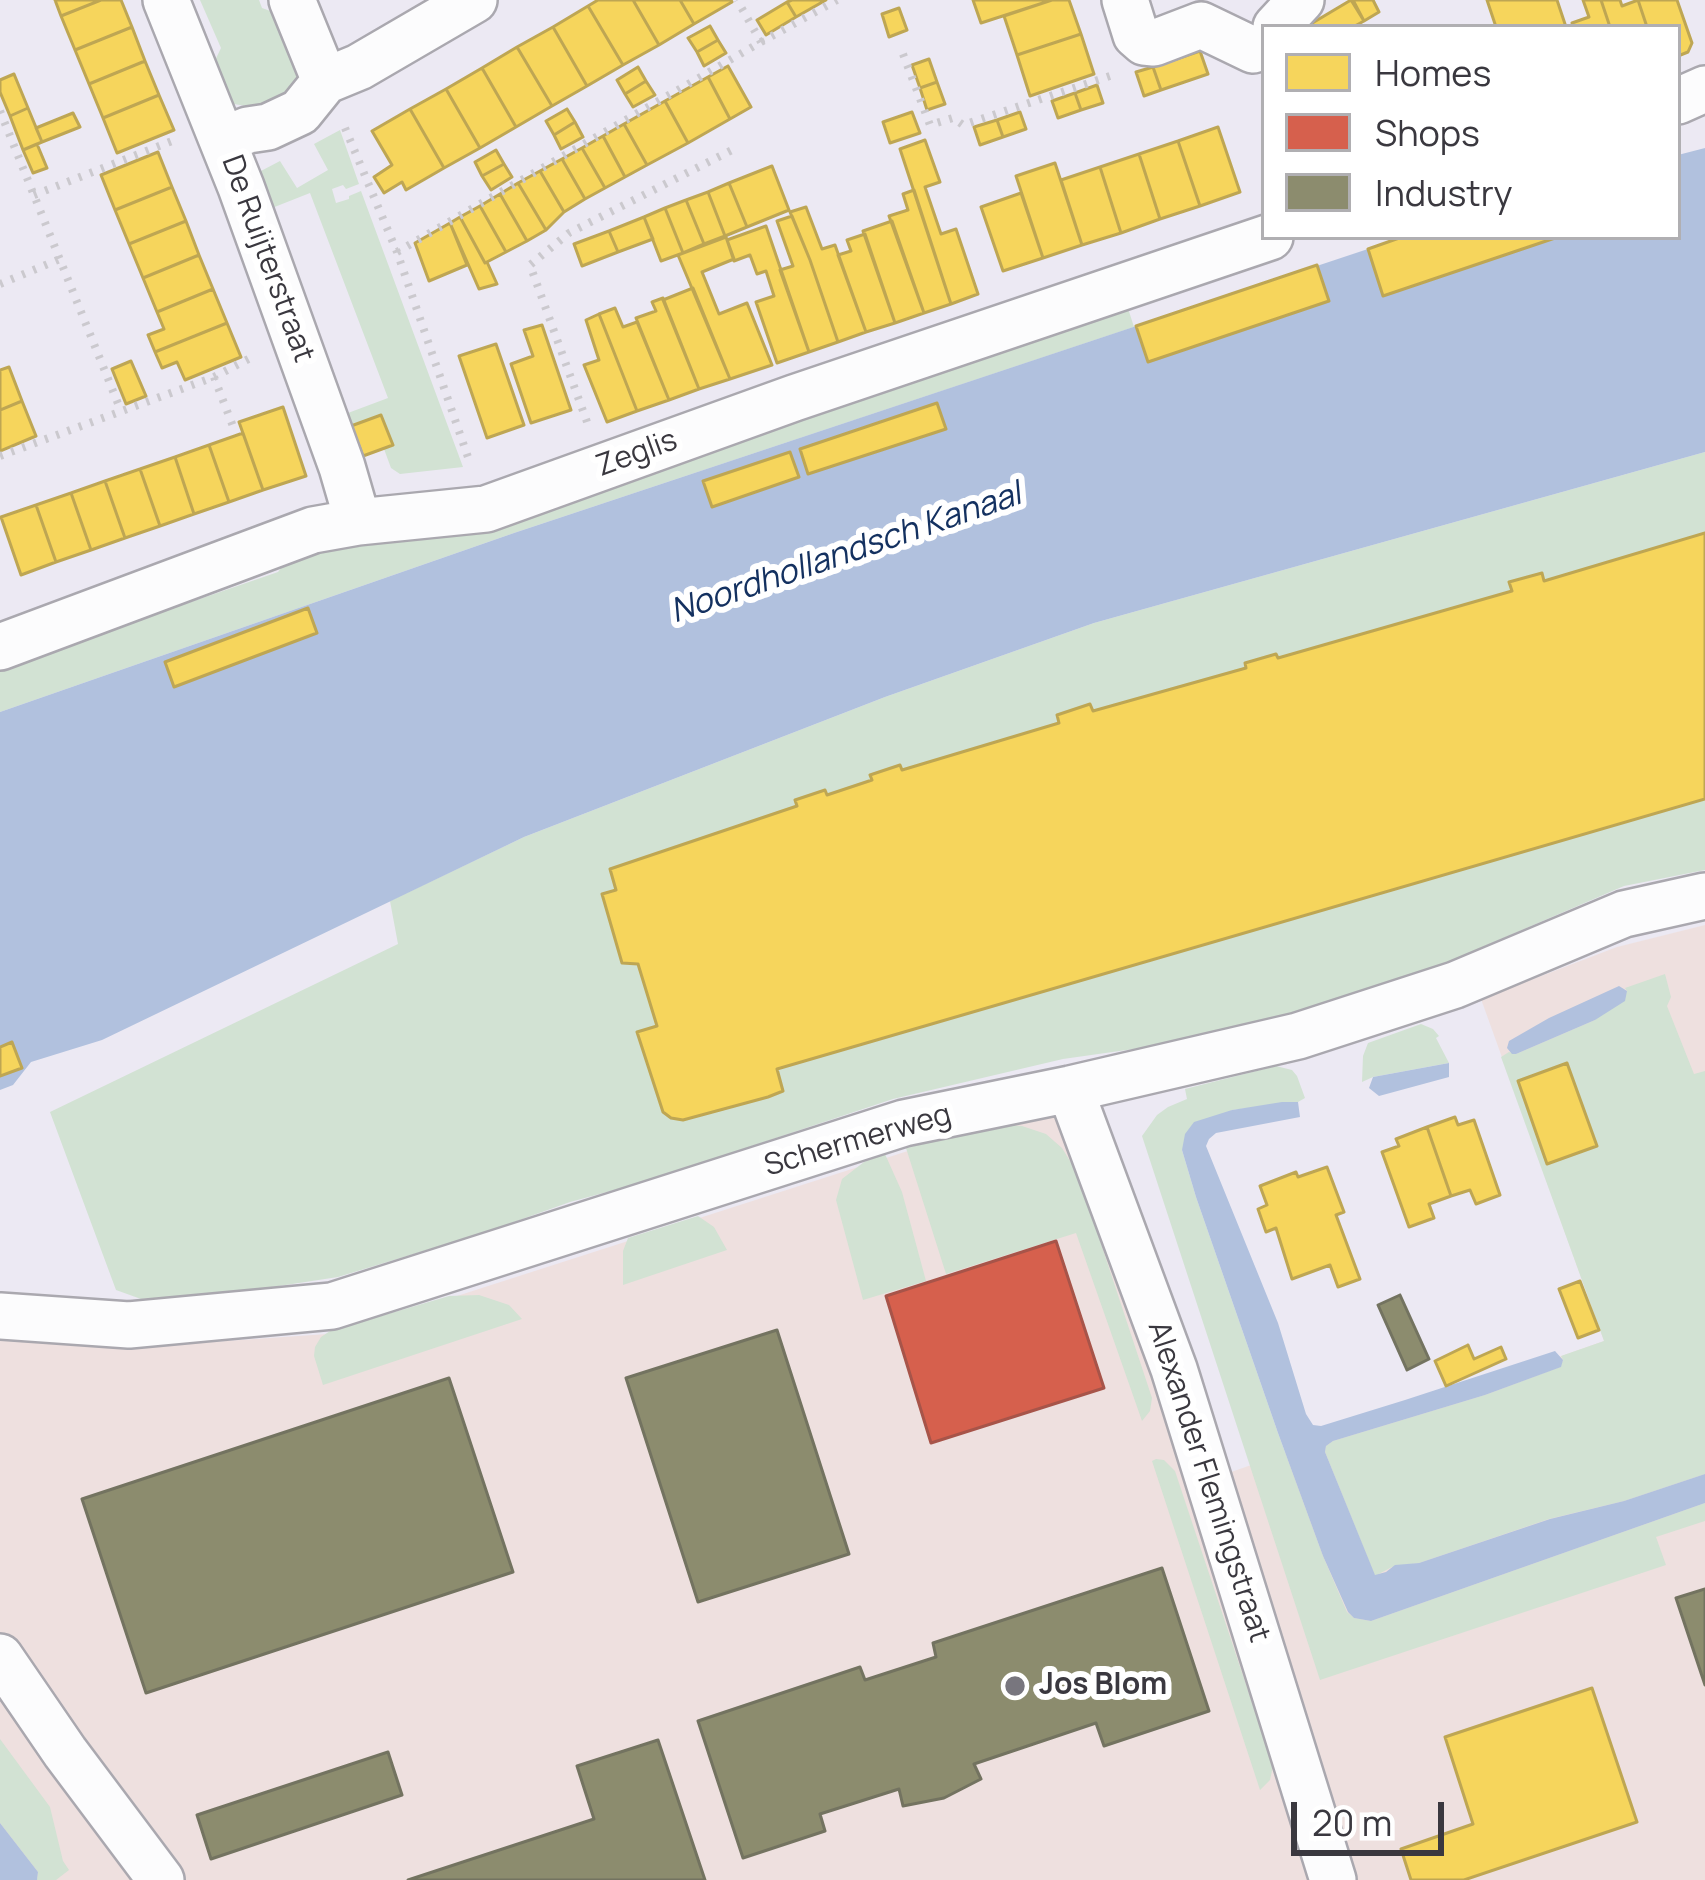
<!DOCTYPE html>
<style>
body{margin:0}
#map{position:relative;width:1705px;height:1880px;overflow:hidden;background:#ece9f3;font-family:Manrope,sans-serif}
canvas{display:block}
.legend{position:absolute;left:1261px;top:24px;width:420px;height:216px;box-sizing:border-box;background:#fff;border:3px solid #b0afb2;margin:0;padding:15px 21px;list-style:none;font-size:36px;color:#3a383f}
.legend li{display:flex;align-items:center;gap:24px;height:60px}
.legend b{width:60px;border:3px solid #b0afb2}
.scale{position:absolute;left:1291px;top:1802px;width:153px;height:54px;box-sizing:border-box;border:6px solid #3a383f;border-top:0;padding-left:15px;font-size:36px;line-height:42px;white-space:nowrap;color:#3a383f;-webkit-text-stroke:9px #fff;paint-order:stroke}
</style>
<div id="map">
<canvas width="1705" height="1880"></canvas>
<ul class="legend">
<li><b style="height:33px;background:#f6d55c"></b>Homes</li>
<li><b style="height:33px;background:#d6604d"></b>Shops</li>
<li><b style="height:33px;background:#8c8c6e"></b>Industry</li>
</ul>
<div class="scale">20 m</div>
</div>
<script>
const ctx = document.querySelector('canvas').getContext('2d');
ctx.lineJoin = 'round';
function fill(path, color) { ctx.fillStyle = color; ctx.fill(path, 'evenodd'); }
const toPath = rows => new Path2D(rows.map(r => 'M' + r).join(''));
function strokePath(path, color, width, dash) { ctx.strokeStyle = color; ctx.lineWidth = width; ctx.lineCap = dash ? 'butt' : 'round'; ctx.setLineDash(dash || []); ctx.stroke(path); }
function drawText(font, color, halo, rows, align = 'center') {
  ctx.font = font + ' Manrope,sans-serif'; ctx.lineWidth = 12; ctx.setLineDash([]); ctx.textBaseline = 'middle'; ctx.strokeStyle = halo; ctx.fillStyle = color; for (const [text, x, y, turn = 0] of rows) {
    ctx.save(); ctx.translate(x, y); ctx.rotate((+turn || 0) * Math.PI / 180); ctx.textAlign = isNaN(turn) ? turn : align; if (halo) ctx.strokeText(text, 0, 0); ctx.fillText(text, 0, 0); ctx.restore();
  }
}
fill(toPath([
 [1705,925,1705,1880,0,1880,0,1335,124,1348,342,1333,970,1131,1084,1107,1217,1477,1604,1341,1481,999,1617,947]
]), '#eee0df');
fill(toPath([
 [200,0,259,0,262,8,287,17,300,74,289,94,257,108,234,104,218,90,209,73,221,48],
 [340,130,359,184,346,189,343,185,332,189,336,203,349,199,349,196,361,191,463,467,400,474,391,468,384,449,393,445,381,415,351,427,347,422,348,413,388,398,310,193,272,208,259,172,280,161,297,188,328,170,314,144],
 [1125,299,1134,327,514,533,0,712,0,669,129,624,132,620,152,613,156,614,278,572,281,568,279,562],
 [1705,452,1705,870,1624,886,1450,961,1270,1023,1162,1045,1063,1059,893,1099,644,1182,570,1202,486,1232,338,1277,240,1292,141,1299,116,1290,50,1112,398,944,390,901,524,837,885,697,1094,623],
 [1665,974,1671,997,1667,1006,1694,1074,1705,1071,1705,1474,1624,1501,1549,1519,1419,1563,1392,1567,1375,1576,1325,1452,1326,1446,1333,1441,1485,1395,1560,1367,1563,1360,1561,1356,1604,1341,1501,1057,1509,1052,1516,1054,1595,1020,1627,991,1625,988],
 [1421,1024,1433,1029,1439,1036,1436,1038,1449,1063,1373,1077,1362,1082,1363,1056,1368,1043],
 [1276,1066,1292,1070,1297,1076,1305,1098,1298,1102,1232,1110,1182,1150,1196,1197,1278,1433,1323,1556,1347,1612,1354,1618,1371,1621,1705,1503,1705,1521,1656,1537,1666,1565,1320,1680,1142,1136,1157,1115,1168,1107,1187,1099,1185,1089],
 [1009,1125,1022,1126,1046,1134,1062,1148,1078,1174,1152,1398,1150,1411,1142,1421,1076,1233,946,1274,906,1148,977,1130],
 [885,1154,902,1192,926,1281,863,1300,836,1200,842,1179,864,1162],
 [698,1216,714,1227,727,1250,623,1285,623,1251,628,1238],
 [479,1295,509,1305,522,1319,323,1385,314,1356,315,1347,321,1337,330,1331,449,1296],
 [1156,1459,1164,1460,1175,1471,1273,1766,1270,1780,1260,1790,1152,1461],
 [0,1739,50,1807,63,1861,69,1870,56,1880,37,1880,38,1872,0,1823]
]), '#d2e2d3');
fill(toPath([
 [1705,148,1705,452,1094,623,885,697,524,837,102,1040,31,1062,13,1085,0,1090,0,712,514,533,1404,237,1678,237,1678,155],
 [1619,986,1627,991,1625,1001,1595,1020,1516,1054,1512,1054,1507,1048,1509,1041,1549,1018],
 [1449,1063,1449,1077,1379,1096,1369,1088,1373,1077],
 [1282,1102,1298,1102,1300,1117,1216,1133,1209,1139,1206,1146,1278,1323,1306,1414,1313,1425,1321,1426,1405,1400,1555,1351,1563,1360,1561,1367,1485,1395,1333,1441,1326,1446,1325,1452,1375,1575,1386,1572,1395,1565,1419,1563,1550,1519,1624,1501,1705,1474,1705,1503,1371,1621,1354,1618,1348,1612,1323,1556,1278,1433,1196,1197,1182,1150,1185,1134,1194,1122,1232,1110],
 [0,1823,38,1872,37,1880,0,1880]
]), '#b1c1de');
const homes = toPath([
 [55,0,101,0,61,16,55,0],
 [101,0,121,0,132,27,75,50,61,16,101,0],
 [598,0,633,0,659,45,623,65,588,6,598,0],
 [633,0,680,0,694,24,659,45,633,0],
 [680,0,731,0,732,2,694,24,680,0],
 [792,0,826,0,796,17,787,2,792,0],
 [973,0,1052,0,981,23,973,0],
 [1052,0,1069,0,1081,34,1017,55,1004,16,1052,0],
 [1351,0,1364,21,1353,27,1310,27,1309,25,1351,0],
 [1353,0,1373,0,1379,12,1364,21,1353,0],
 [1487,0,1557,0,1566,27,1496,27,1487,0],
 [1583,0,1601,0,1610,27,1573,27,1572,23,1589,17,1583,0],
 [1601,0,1620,0,1622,6,1638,0,1647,27,1610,27,1601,0],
 [1638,0,1677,0,1692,43,1688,52,1678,56,1678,27,1647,27,1638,0],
 [787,2,796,17,766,35,757,20,787,2],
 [588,6,623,65,587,86,553,27,588,6],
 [899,8,907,30,889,37,882,14,899,8],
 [710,26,718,40,697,52,688,38,710,26],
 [132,27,145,61,89,84,75,50,132,27],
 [553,27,587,86,552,106,517,47,553,27],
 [1081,34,1094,74,1030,96,1017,55,1081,34],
 [718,40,726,53,704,66,697,52,718,40],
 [517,47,552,106,516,127,482,68,517,47],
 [1200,51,1208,74,1161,90,1153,67,1200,51],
 [929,59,937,82,920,88,912,65,929,59],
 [145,61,159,95,103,118,89,84,145,61],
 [728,66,751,107,730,119,708,77,728,66],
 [638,67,646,81,625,94,617,80,638,67],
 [1153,67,1161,90,1144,96,1136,72,1153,67],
 [482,68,516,127,480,148,446,89,482,68],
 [14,74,28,108,10,116,0,92,0,80,14,74],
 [708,77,730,119,688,143,665,101,708,77],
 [646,81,655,95,633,107,625,94,646,81],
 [937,82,945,104,927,110,920,88,937,82],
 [1097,85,1103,103,1081,110,1075,93,1097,85],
 [446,89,480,148,444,168,410,109,446,89],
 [1075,93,1081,110,1058,118,1052,101,1075,93],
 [159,95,174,130,117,153,103,118,159,95],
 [665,101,688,143,647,165,624,124,665,101],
 [28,108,42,142,23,150,10,116,28,108],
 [410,109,444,168,406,190,402,182,384,193,374,177,392,165,372,131,410,109],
 [567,109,575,122,554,135,546,121,567,109],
 [912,112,920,133,890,143,883,122,912,112],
 [1020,112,1026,129,1003,137,997,120,1020,112],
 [73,113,80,127,42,142,36,128,73,113],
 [997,120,1003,137,980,145,974,127,997,120],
 [575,122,583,137,561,149,554,135,575,122],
 [624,124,647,165,625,177,603,136,624,124],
 [1218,127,1240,192,1200,206,1178,141,1218,127],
 [603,136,625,177,605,188,582,148,603,136],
 [925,140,940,182,925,187,941,234,956,229,978,294,951,304,900,149,925,140],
 [1178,141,1200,206,1160,219,1139,154,1178,141],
 [37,144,47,168,33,173,23,150,37,144],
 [582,148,605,188,585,199,562,159,582,148],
 [496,150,504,164,482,176,475,162,496,150],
 [158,152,172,187,115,210,101,175,158,152],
 [1139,154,1160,219,1121,233,1100,167,1139,154],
 [562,159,585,199,564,212,540,171,562,159],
 [1055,163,1082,245,1043,258,1016,176,1055,163],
 [504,164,512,177,491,190,482,176,504,164],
 [772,166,789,210,747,227,729,183,772,166],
 [1100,167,1121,233,1082,245,1061,180,1100,167],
 [540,171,564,212,546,230,518,183,540,171],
 [518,183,546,230,527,241,500,194,518,183],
 [729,183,747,227,725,236,708,192,729,183],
 [172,187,186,221,129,244,115,210,172,187],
 [914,190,951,304,924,313,889,216,908,210,903,194,914,190],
 [708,192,725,236,704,244,686,200,708,192],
 [1021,193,1043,258,1003,271,981,207,1021,193],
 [500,194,527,241,506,252,480,206,500,194],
 [686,200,704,244,683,253,665,208,686,200],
 [480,206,506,252,485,263,460,217,480,206],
 [806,207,822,249,835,245,866,332,838,342,810,260,790,212,806,207],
 [665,208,683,253,661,261,644,217,665,208],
 [792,216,810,260,838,342,809,352,780,270,793,266,777,221,792,216],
 [460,217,485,263,487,262,497,284,479,289,450,223,460,217],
 [644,217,653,239,618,252,609,231,644,217],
 [186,221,199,255,143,278,129,244,186,221],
 [892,221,924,313,895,323,863,231,892,221],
 [450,223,467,265,429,281,415,243,450,223],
 [766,226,809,352,777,363,756,302,774,296,766,271,757,274,750,255,734,261,727,240,766,226],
 [609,231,618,252,582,266,574,244,609,231],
 [865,234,895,323,866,332,838,255,851,251,847,240,865,234],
 [726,237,734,259,702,272,719,314,747,303,772,365,730,379,678,255,726,237],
 [1402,237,1558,237,1383,296,1368,249,1402,237],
 [199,255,213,289,157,312,143,278,199,255],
 [1317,265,1329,301,1148,362,1136,326,1317,265],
 [693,288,730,379,699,389,663,300,693,288],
 [213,289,227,323,155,352,148,335,164,329,157,312,213,289],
 [663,298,699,389,669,400,636,318,656,311,652,302,663,298],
 [615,308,623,327,637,322,669,400,637,411,599,314,615,308],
 [599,314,637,411,607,422,584,365,599,360,586,320,599,314],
 [227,323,241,357,185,380,177,362,162,368,155,352,227,323],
 [542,325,571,410,531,423,511,364,533,356,524,330,542,325],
 [496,344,524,425,487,438,459,356,496,344],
 [131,361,146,396,126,404,112,369,131,361],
 [9,367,22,401,0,410,0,370,9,367],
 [22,401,36,436,0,451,0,410,22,401],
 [937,403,946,429,808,474,800,449,937,403],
 [283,407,306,476,263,490,239,422,283,407],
 [381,415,393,445,363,456,351,426,381,415],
 [243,433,263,490,229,502,209,445,243,433],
 [209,445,229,502,194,514,175,457,209,445],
 [790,452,799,477,712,507,703,481,790,452],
 [175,457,194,514,160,526,140,469,175,457],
 [140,469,160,526,125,538,105,481,140,469],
 [105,481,125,538,91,550,71,493,105,481],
 [71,493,91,550,56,562,36,505,71,493],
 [36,505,56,562,21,575,1,517,36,505],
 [1705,533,1705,799,777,1069,783,1091,768,1097,683,1120,671,1118,663,1112,637,1032,657,1026,638,964,622,963,602,894,616,890,610,869,797,806,795,800,825,790,827,795,872,780,870,775,900,765,902,770,1059,723,1057,715,1090,704,1093,711,1246,668,1245,663,1276,654,1278,658,1512,591,1509,582,1542,573,1544,581,1705,533],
 [308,608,317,633,174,687,165,662,308,608],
 [12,1042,22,1068,0,1076,0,1047,12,1042],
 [1567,1063,1597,1146,1547,1164,1518,1081,1567,1063],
 [1455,1117,1458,1125,1474,1120,1500,1195,1476,1204,1470,1190,1451,1196,1427,1127,1455,1117],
 [1427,1127,1451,1196,1429,1204,1434,1218,1409,1227,1382,1152,1399,1146,1396,1139,1427,1127],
 [1327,1167,1344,1212,1336,1215,1360,1279,1338,1287,1330,1265,1292,1279,1276,1228,1266,1232,1258,1209,1267,1205,1260,1186,1296,1172,1298,1177,1327,1167],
 [1580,1281,1599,1330,1578,1338,1559,1289,1580,1281],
 [1468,1345,1474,1359,1501,1347,1506,1359,1446,1386,1435,1361,1468,1345],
 [1592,1688,1637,1822,1464,1880,1411,1880,1401,1849,1473,1824,1445,1737,1592,1688]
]);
fill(homes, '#f6d55c');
strokePath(homes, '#bea653', 3);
const shops = toPath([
 [1056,1241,1104,1388,931,1443,886,1296,1056,1241]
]);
fill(shops, '#d6604d');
strokePath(shops, '#a75449', 3);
const industry = toPath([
 [1400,1295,1429,1359,1407,1370,1378,1305,1400,1295],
 [777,1330,849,1554,698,1602,626,1378,777,1330],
 [449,1378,513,1572,146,1693,82,1499,449,1378],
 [1162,1568,1209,1711,1104,1746,1096,1723,974,1764,981,1779,944,1798,903,1806,899,1789,820,1814,825,1831,743,1858,698,1721,860,1667,865,1680,936,1657,933,1643,1162,1568],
 [1705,1589,1705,1685,1676,1598,1705,1589],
 [658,1740,705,1880,408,1880,594,1819,577,1766,658,1740],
 [388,1752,402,1795,211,1859,197,1815,388,1752]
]);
fill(industry, '#8c8c6e');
strokePath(industry, '#737360', 3);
const minor = toPath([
 [166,0,241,187,342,467,358,522],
 [292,0,325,81],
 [1125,0,1136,35,1144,42,1154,43,1201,25,1253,50],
 [1276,27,1301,0],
 [1678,101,1705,89],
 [223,140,248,130,268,127,300,112,325,81,359,67,474,0],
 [0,647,313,530,358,522,486,509,794,398,1270,237],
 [1070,1089,1174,1369,1333,1880],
 [0,1316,129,1325,332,1306,904,1123,1070,1089,1298,1036,1455,985,1624,914,1705,896],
 [0,1657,65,1752,161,1880]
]);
strokePath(minor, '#aaa8af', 50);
strokePath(toPath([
 [761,42,837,0],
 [903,54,930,125,953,118,963,125,1110,76],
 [0,111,121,411],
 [345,128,397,252,470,463],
 [34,195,172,141],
 [397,252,761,42,737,0],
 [0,284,60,259],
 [214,377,234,429],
 [587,422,530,265,569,233,732,150],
 [0,456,214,377,256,355]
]), '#cbc9ce', 8, [3, 9]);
strokePath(minor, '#fcfcfd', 45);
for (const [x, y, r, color] of [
 [1015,1686,12,"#78767e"]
]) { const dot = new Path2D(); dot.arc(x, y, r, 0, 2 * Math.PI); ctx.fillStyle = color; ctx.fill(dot); strokePath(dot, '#fff', 4.5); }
drawText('30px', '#3a383f', '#fff', [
 ["De Ruijterstraat",267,259,70],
 ["Zeglis",637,454,-20],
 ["Schermerweg",858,1141,-16],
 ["Alexander Flemingstraat",1208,1482,72]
]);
drawText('bold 30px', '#3a383f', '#fff', [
 ["Jos Blom",1039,1686]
], 'left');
drawText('italic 33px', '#143160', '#fff', [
 ["Noordhollandsch Kanaal",846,554,-19]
]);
</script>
